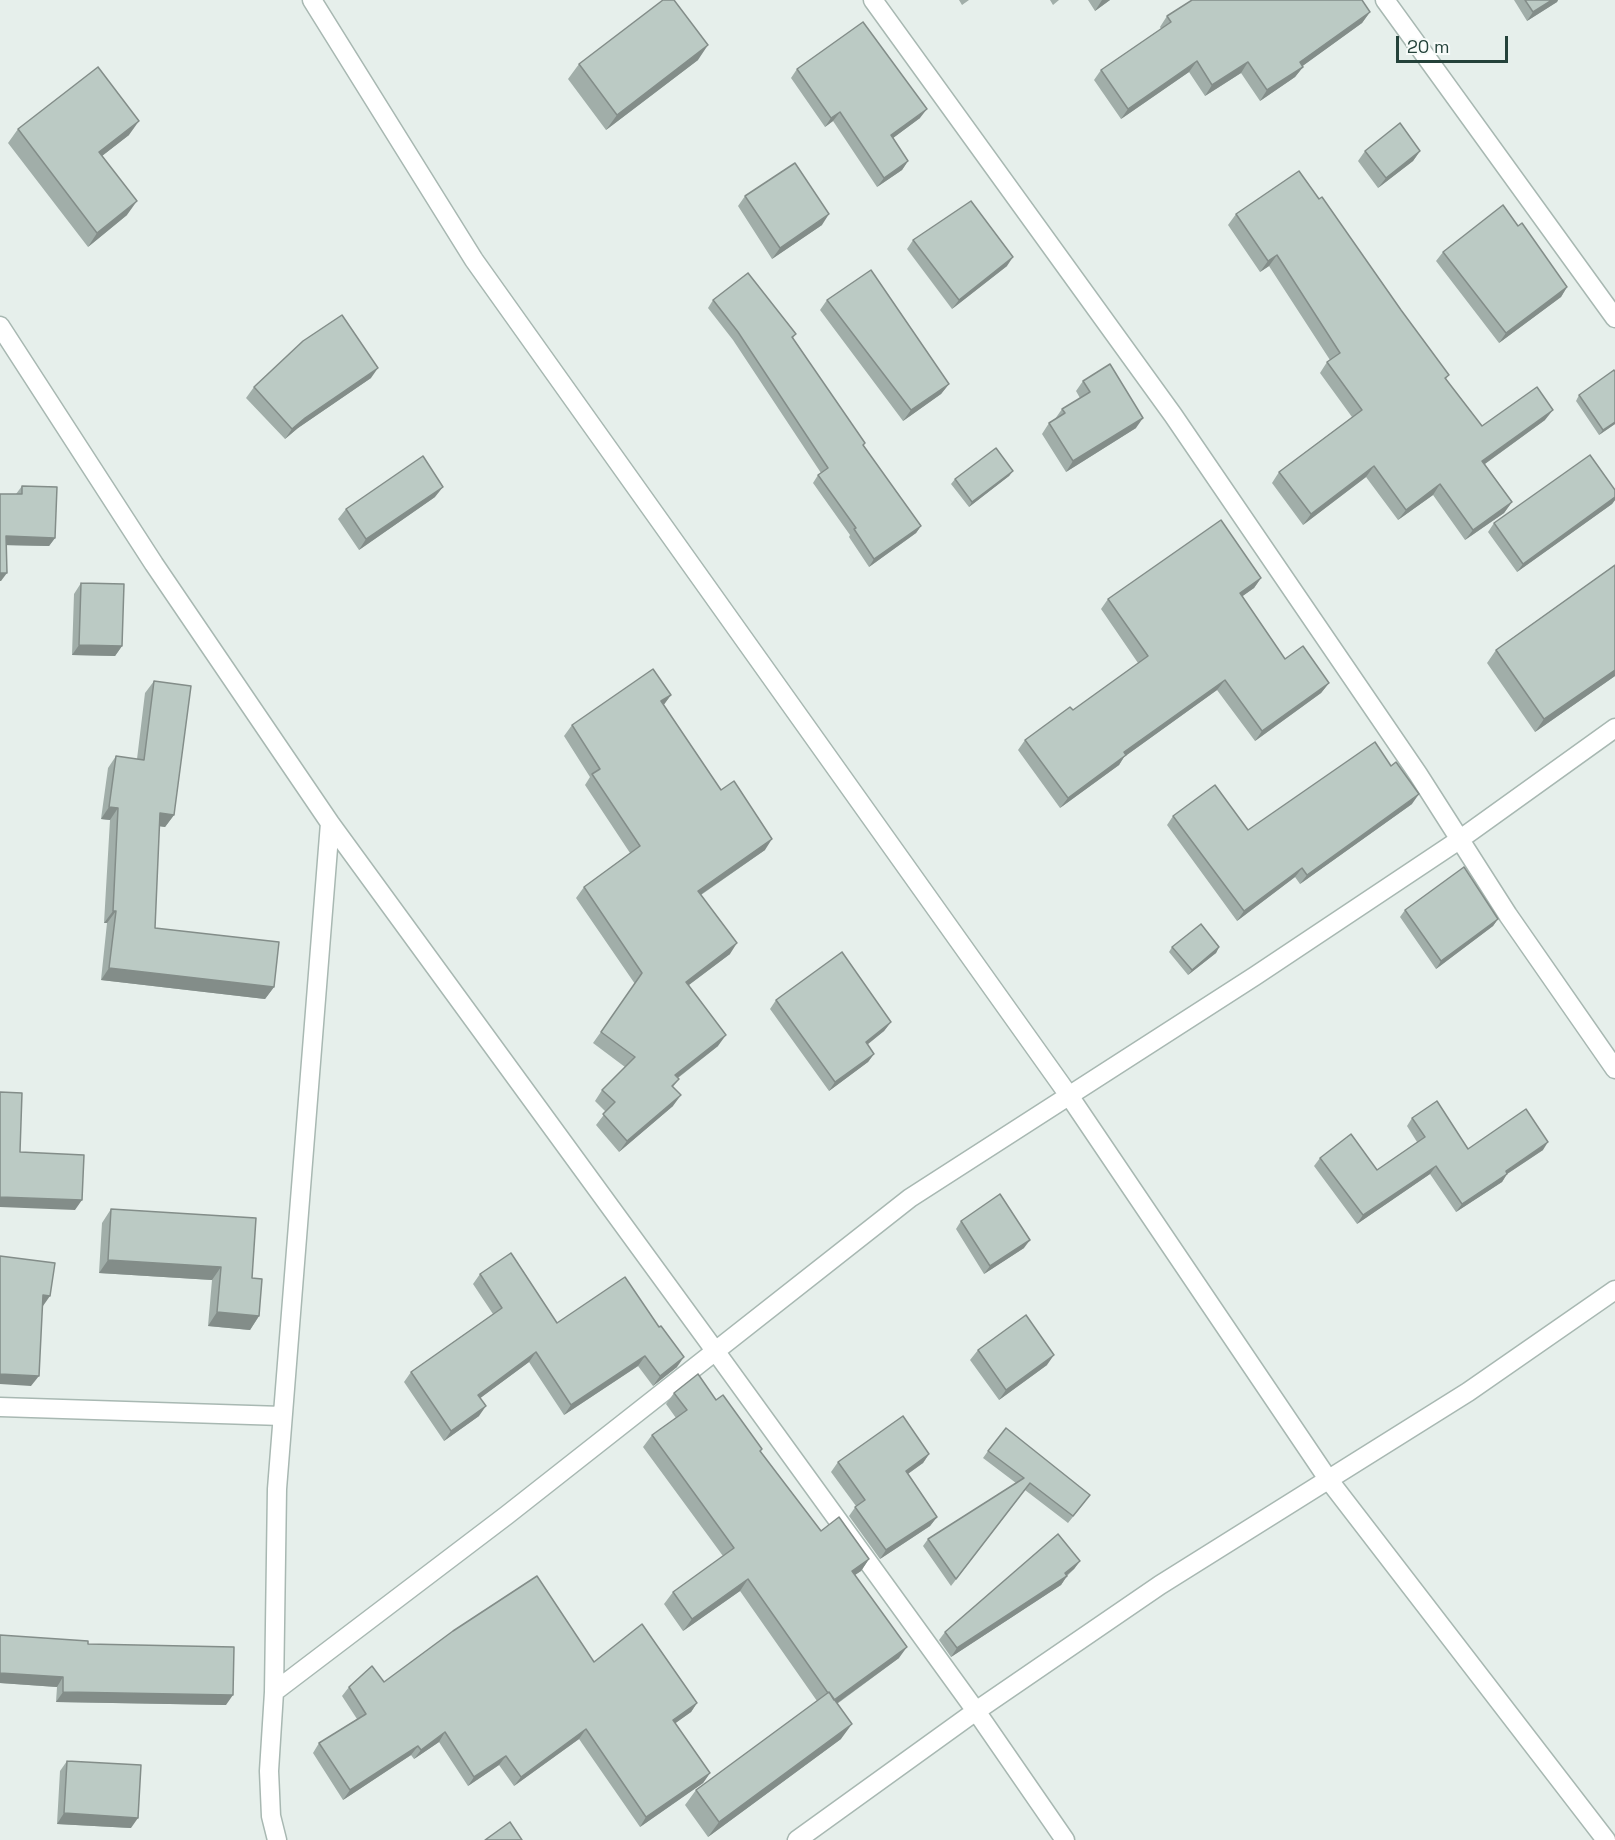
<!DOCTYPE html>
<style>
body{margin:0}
#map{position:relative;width:1615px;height:1840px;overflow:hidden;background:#e6efeb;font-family:"Space Grotesk",sans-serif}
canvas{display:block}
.scale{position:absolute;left:1396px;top:36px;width:112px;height:27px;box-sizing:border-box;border:3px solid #24423a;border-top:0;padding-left:8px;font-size:18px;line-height:21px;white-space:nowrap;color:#24423a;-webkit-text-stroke:4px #f7fbf9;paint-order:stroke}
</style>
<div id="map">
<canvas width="1615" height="1840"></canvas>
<div class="scale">20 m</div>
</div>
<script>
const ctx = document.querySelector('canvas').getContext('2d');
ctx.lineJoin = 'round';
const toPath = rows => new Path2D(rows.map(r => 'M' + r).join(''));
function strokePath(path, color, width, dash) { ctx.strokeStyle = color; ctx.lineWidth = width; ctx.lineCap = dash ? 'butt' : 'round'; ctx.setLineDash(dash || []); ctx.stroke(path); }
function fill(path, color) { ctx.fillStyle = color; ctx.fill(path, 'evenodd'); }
const minor = toPath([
 [312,0,474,260,1070,1097,1328,1479,1606,1840],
 [873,0,1173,415,1418,774,1508,915,1615,1069],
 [1385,0,1615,318],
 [0,326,154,564,330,823,716,1352,976,1711,1065,1840],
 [0,1407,282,1416],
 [274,1692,507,1515,910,1198,1255,976,1459,840,1615,728],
 [277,1840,271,1816,269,1771,274,1692,277,1489,330,823],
 [797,1840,976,1711,1160,1585,1468,1392,1615,1290]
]);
strokePath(minor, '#a8b8b2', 21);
strokePath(minor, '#fff', 18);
fill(toPath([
 [959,0,969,0,962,5],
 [1050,0,1059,0,1053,5],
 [1088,0,1110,0,1095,11],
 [1514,0,1558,0,1557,2,1527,21],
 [1370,12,1362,23,1302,66,1303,67,1295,77,1260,101,1241,73,1205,96,1189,72,1121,119,1094,80,1101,70,1161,29,1160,27,1167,16],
 [698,60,606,130,568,79,579,64],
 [797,69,920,118,893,138,908,161,902,170,877,187,833,121,825,127,791,78],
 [18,129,129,135,102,156,127,215,88,247,8,143],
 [1365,151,1420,151,1413,161,1378,188,1358,161],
 [745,196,822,225,772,259,738,206],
 [1319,199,1449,375,1446,379,1482,426,1545,420,1485,464,1512,502,1504,513,1465,540,1433,495,1398,520,1366,477,1303,525,1272,483,1279,472,1352,417,1320,373,1327,362,1330,360,1269,266,1260,272,1228,225,1236,214],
 [1518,226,1567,287,1561,297,1499,343,1436,261,1443,252],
 [913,240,1007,266,952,309,907,249],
 [713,300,796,334,793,338,863,445,921,526,916,533,869,567,849,537,850,535,813,483,818,475,821,473,733,340,708,308],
 [827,300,949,384,941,394,903,421,820,310],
 [371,378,298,428,285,439,246,398,254,387],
 [1083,381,1136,428,1066,472,1042,434,1049,423,1055,419,1062,409,1080,398,1076,391],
 [1579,395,1615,424,1599,435,1576,401],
 [1013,471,1009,476,969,507,951,484,955,479],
 [22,486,55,538,49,546,6,545,1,581,0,581,0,494,16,494],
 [1615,490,1615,500,1612,504,1517,572,1488,532,1494,523],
 [435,497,359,550,338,519,346,509],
 [1615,565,1615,676,1535,732,1487,663,1496,650],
 [1261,578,1254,588,1242,596,1285,659,1329,683,1321,693,1255,741,1217,690,1124,757,1119,765,1060,808,1018,750,1025,740,1073,710,1138,663,1101,609,1108,599],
 [81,583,122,646,115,656,72,655,74,594],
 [154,681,174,815,165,827,159,826,155,928,274,987,265,999,101,980,107,923,104,923,110,820,101,819,108,768,116,756,137,759,145,693],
 [671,695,663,705,721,790,765,850,701,895,730,954,689,985,718,1046,678,1078,679,1079,673,1087,673,1106,619,1152,596,1125,606,1112,595,1101,602,1090,625,1067,593,1043,635,984,576,898,584,887,630,853,585,785,590,777,564,736,572,725],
 [1412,804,1300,884,1295,877,1237,921,1167,825,1173,816,1248,830],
 [1405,910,1498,919,1493,926,1436,969,1400,917],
 [1172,947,1219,947,1216,953,1188,975,1169,952],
 [776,1000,891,1022,884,1031,867,1045,874,1054,868,1062,829,1091,770,1009],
 [1412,1118,1468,1149,1543,1150,1507,1174,1502,1182,1456,1212,1430,1174,1357,1224,1314,1166,1320,1158,1377,1170,1417,1142,1407,1126],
 [111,1209,252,1278,259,1316,250,1330,208,1326,212,1280,99,1273,102,1223],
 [961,1221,1024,1248,984,1274,956,1229],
 [480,1274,557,1323,677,1367,653,1386,638,1366,564,1415,529,1362,480,1398,479,1416,444,1441,404,1382,411,1372,493,1314,473,1284],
 [978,1350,1047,1365,999,1400,970,1360],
 [674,1393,716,1400,760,1451,821,1531,869,1559,861,1571,855,1575,899,1658,837,1704,841,1739,708,1837,685,1805,696,1790,817,1701,740,1591,683,1631,664,1604,673,1592,723,1556,643,1447,652,1435,676,1418,666,1404],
 [988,1451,1085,1502,1068,1523,1025,1490,951,1586,923,1546,928,1539,1016,1483,983,1458],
 [929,1454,923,1463,908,1474,937,1517,930,1526,880,1559,849,1516,856,1506,831,1472,838,1462],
 [1080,1561,1074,1569,1067,1576,1061,1585,951,1657,939,1640,945,1632],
 [88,1644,226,1705,56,1702,57,1687,0,1683],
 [384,1682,697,1703,691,1712,675,1723,710,1773,703,1783,640,1827,579,1739,514,1786,499,1765,468,1786,439,1742,414,1759,411,1755,343,1800,313,1753,319,1743,357,1719,342,1696,349,1687],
 [67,1761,131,1828,57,1824,60,1771]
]), '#a1aea9');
fill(toPath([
 [1102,0,1110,0,1095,11],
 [1552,0,1558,0,1557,2,1527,21,1533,12],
 [1370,12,1362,23,1293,73,1300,62],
 [708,45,698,60,606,130,617,115],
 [1197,61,1189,72,1121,119,1128,109],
 [1248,62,1241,73,1205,96,1212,85],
 [1303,67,1295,77,1260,101,1267,90],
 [927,109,920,118,885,144,891,135],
 [840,112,833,121,825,127,831,118],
 [139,121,129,135,89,166,99,152],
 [1420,151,1413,161,1378,188,1386,178],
 [908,161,902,170,877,187,884,178],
 [137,201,127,215,88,247,97,233],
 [829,214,822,225,772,259,780,248],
 [1277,255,1269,266,1260,272,1268,261],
 [1013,257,1007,266,952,309,959,300],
 [1567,287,1561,297,1499,343,1506,333],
 [378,368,371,378,298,428,285,439,292,429,305,418],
 [949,384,941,394,903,421,911,410],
 [1553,410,1545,420,1475,471,1482,461],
 [1143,418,1136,428,1066,472,1073,461],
 [1615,422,1615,424,1599,435,1603,430],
 [1374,466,1366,477,1303,525,1311,514],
 [1013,471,1009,476,969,507,972,502],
 [1440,484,1433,495,1398,520,1406,510],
 [443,487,435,497,359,550,366,539],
 [1615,497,1615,500,1612,504,1517,572,1523,564],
 [1512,502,1504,513,1465,540,1473,530],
 [921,526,916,533,869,567,874,559],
 [6,536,55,538,49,546,0,545],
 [0,573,7,573,1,581,0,581],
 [1261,578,1254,588,1233,603,1240,593],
 [79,645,122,646,115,656,72,655],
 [1615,670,1615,676,1535,732,1544,719],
 [1225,680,1217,690,1124,757,1119,765,1060,808,1068,798,1124,752],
 [1329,683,1321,693,1255,741,1262,731],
 [671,695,663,706,661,701],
 [1419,794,1412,804,1300,884,1307,875],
 [109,807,118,808,110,820,101,819],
 [160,813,174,815,165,827,151,825],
 [772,839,765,850,690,902,698,891],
 [1302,868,1295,877,1237,921,1244,911],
 [113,911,116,911,107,923,104,923],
 [1498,919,1493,926,1436,969,1441,961],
 [737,943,730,954,678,993,686,982],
 [1219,947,1216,953,1188,975,1192,970],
 [109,968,274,987,265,999,101,980],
 [891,1022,884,1031,859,1051,866,1042],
 [726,1035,718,1046,667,1086,675,1075],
 [874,1054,868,1062,829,1091,835,1082],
 [681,1095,673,1106,619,1152,627,1141],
 [1548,1142,1543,1150,1507,1174,1502,1182,1456,1212,1462,1204,1506,1171],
 [1436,1166,1430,1174,1357,1224,1363,1215],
 [0,1197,82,1200,75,1210,0,1207],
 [1030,1240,1024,1248,984,1274,990,1266],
 [108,1260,221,1267,212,1280,99,1273],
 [43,1295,50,1296,43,1306,36,1305],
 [217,1312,259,1316,250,1330,208,1326],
 [536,1352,529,1362,471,1405,478,1395],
 [1054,1355,1047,1365,999,1400,1006,1390],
 [645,1356,638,1366,564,1415,571,1405],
 [684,1357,677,1367,653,1386,660,1376],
 [0,1374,39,1376,31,1386,0,1384],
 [486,1406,479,1416,444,1441,451,1431],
 [929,1454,923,1463,899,1480,906,1471],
 [937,1517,930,1526,880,1559,886,1550],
 [869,1559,861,1571,844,1582,852,1571],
 [1080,1561,1074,1569,1062,1579,1067,1576,1061,1585,951,1657,957,1648,1065,1573],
 [748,1579,740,1591,683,1631,692,1619],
 [907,1647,899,1658,825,1712,833,1701],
 [0,1673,63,1677,57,1687,0,1683],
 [63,1692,233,1695,226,1705,56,1702],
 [697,1703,691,1712,666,1730,673,1720],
 [852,1724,841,1739,708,1837,719,1822],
 [586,1729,579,1739,514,1786,521,1777],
 [445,1732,439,1742,414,1759,421,1750],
 [418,1746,411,1755,343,1800,350,1790],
 [506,1756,499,1765,468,1786,474,1777],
 [710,1773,703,1783,640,1827,646,1817],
 [64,1813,138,1818,131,1828,57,1824]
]), '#838d89');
const building = toPath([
 [663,0,674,0,708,45,617,115,579,64,663,0],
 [1192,0,1362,0,1370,12,1300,62,1303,67,1267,90,1248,62,1212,85,1197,61,1128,109,1101,70,1171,22,1167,16,1192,0],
 [1525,0,1552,0,1533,12,1525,0],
 [863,22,927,109,891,135,908,161,884,178,840,112,831,118,797,69,863,22],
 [98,67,139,121,99,152,137,201,97,233,18,129,98,67],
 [1400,123,1420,151,1386,178,1365,151,1400,123],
 [795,163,829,214,780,248,745,196,795,163],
 [1299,171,1319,199,1322,197,1401,310,1449,375,1445,378,1482,426,1537,387,1553,410,1482,461,1512,502,1473,530,1440,484,1406,510,1374,466,1311,514,1279,472,1362,410,1327,362,1340,353,1277,255,1268,261,1236,214,1299,171],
 [971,201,1013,257,959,300,913,240,971,201],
 [1503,205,1518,226,1522,223,1567,287,1506,333,1443,252,1503,205],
 [871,270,949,384,911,410,827,300,871,270],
 [748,273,796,334,792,337,865,443,863,445,921,526,874,559,854,529,856,528,818,475,828,468,738,332,713,300,748,273],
 [342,315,378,368,305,418,292,429,254,387,303,341,342,315],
 [1110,364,1143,418,1073,461,1049,423,1065,413,1062,409,1090,392,1083,381,1110,364],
 [1614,370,1615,372,1615,422,1603,430,1579,395,1614,370],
 [996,448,1013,471,972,502,955,479,996,448],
 [1590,455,1615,490,1615,497,1523,564,1494,523,1590,455],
 [423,456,443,487,366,539,346,509,423,456],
 [22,486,57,487,55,538,6,536,7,573,0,573,0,494,22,494,22,486],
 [1221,520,1261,578,1240,593,1285,659,1303,646,1329,683,1262,731,1225,680,1124,752,1126,755,1068,798,1025,740,1070,707,1073,710,1148,656,1108,599,1221,520],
 [1615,565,1615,670,1544,719,1496,650,1615,565],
 [81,583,124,584,122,646,79,645,81,583],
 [653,669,671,695,661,701,721,790,734,781,772,839,698,891,737,943,686,982,726,1035,675,1075,679,1079,672,1086,681,1095,627,1141,603,1114,615,1102,602,1090,635,1057,601,1032,642,973,584,887,640,846,592,774,600,769,572,725,653,669],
 [154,681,191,686,174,815,160,813,155,928,279,942,274,987,109,968,116,911,113,911,118,808,109,807,116,756,144,760,154,681],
 [1375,742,1391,766,1396,762,1419,794,1307,875,1302,868,1244,911,1173,816,1215,785,1248,830,1375,742],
 [1464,867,1498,919,1441,961,1405,910,1464,867],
 [1201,924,1219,947,1192,970,1172,947,1201,924],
 [842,952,891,1022,866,1042,874,1054,835,1082,776,1000,842,952],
 [0,1092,22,1093,20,1152,84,1155,82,1200,0,1197,0,1092],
 [1437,1101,1468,1149,1526,1109,1548,1142,1506,1171,1507,1174,1462,1204,1436,1166,1363,1215,1320,1158,1351,1134,1377,1170,1425,1137,1412,1118,1437,1101],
 [1000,1194,1030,1240,990,1266,961,1221,1000,1194],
 [111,1209,256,1218,252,1278,262,1279,259,1316,217,1312,221,1267,108,1260,111,1209],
 [511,1253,557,1323,625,1277,659,1327,661,1326,684,1357,660,1376,645,1356,571,1405,536,1352,478,1395,486,1406,451,1431,411,1372,502,1308,480,1274,511,1253],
 [0,1256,55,1263,50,1296,43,1295,39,1376,0,1374,0,1256],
 [1026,1315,1054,1355,1006,1390,978,1350,1026,1315],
 [698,1374,716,1400,723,1395,762,1449,760,1451,821,1531,839,1517,869,1559,852,1571,907,1647,834,1700,829,1692,828,1693,748,1579,692,1619,673,1592,734,1548,652,1435,687,1410,674,1393,698,1374],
 [903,1416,929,1454,906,1471,937,1517,886,1550,855,1507,865,1500,838,1462,903,1416],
 [1006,1428,1090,1495,1073,1516,1030,1483,956,1579,928,1539,1024,1478,988,1451,1006,1428],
 [1058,1534,1080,1561,1065,1573,1067,1576,957,1648,945,1632,1058,1534],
 [537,1576,594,1662,642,1624,697,1703,673,1720,710,1773,646,1817,586,1729,521,1777,506,1756,474,1777,445,1732,421,1750,418,1746,350,1790,319,1743,366,1714,349,1687,372,1666,384,1682,453,1631,537,1576],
 [0,1635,88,1641,88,1644,234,1647,233,1695,63,1692,63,1677,0,1673,0,1635],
 [829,1692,852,1724,719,1822,696,1790,829,1692],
 [67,1761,141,1765,138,1818,64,1813,67,1761],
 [510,1822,522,1840,485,1840,510,1822]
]);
fill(building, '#bbcac4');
strokePath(building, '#838d89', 1.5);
</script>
